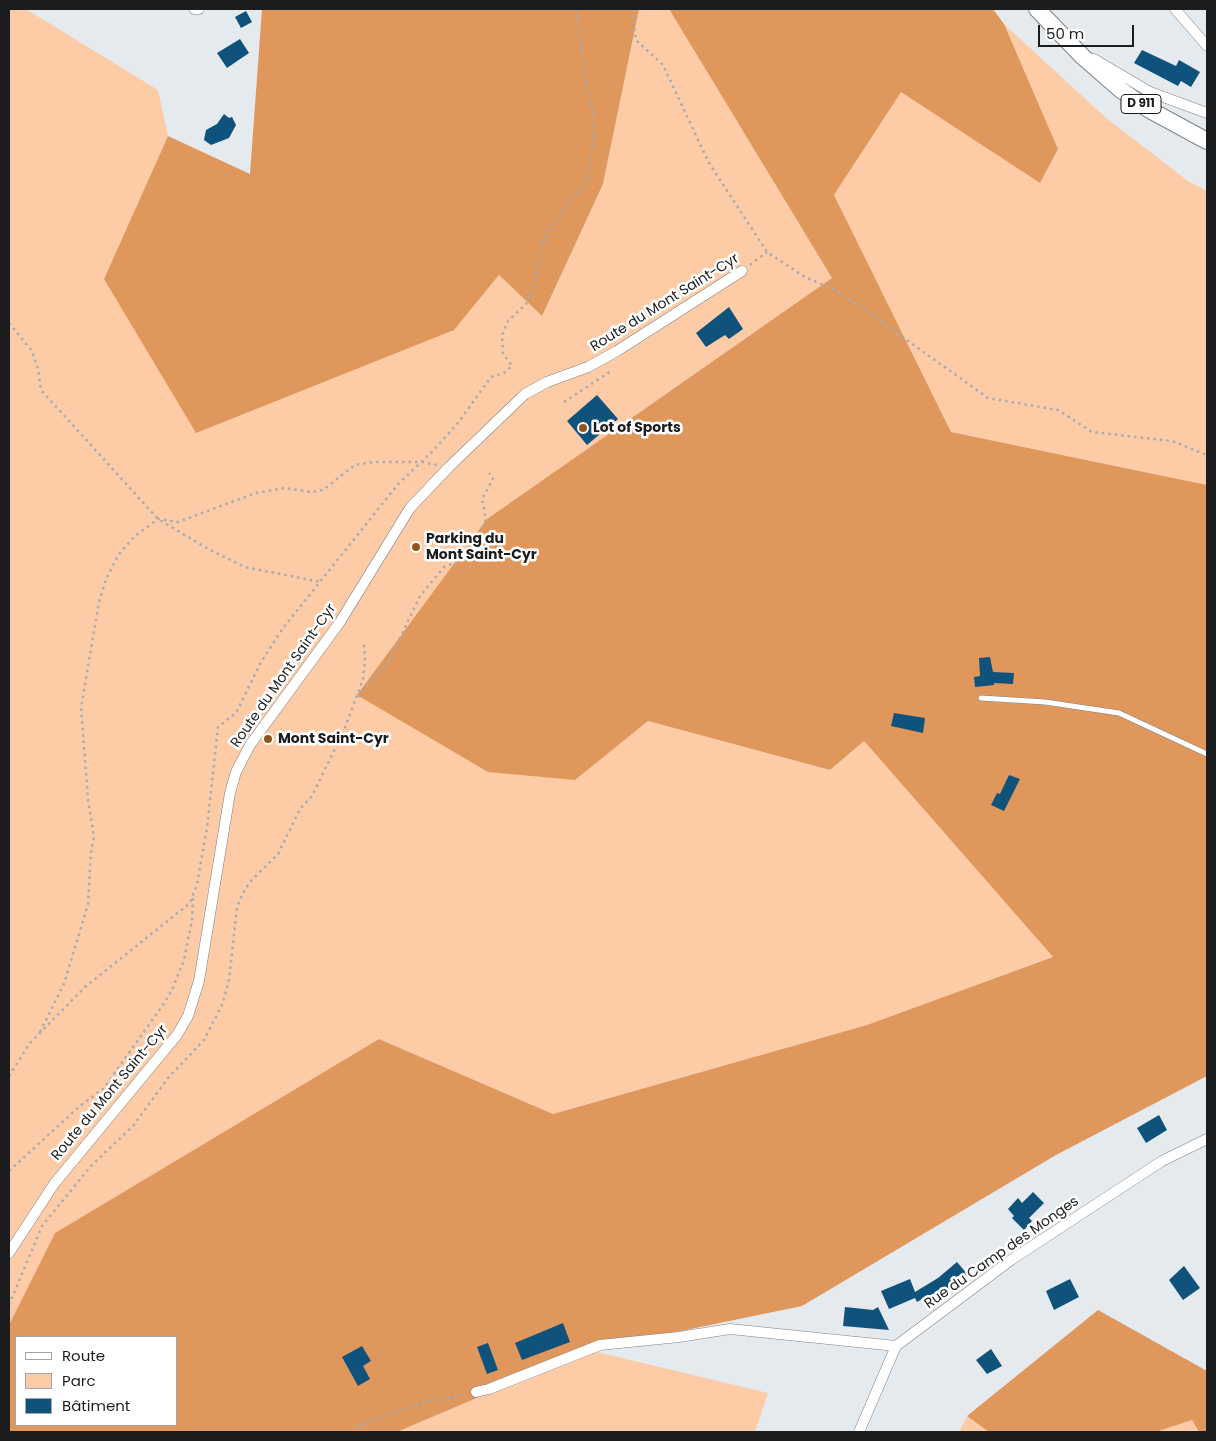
<!DOCTYPE html>
<meta charset="utf-8">
<style>
body{margin:0}
#map{position:relative;width:1216px;height:1441px;overflow:hidden;background:#e5eaef;font-family:Poppins,sans-serif}
canvas{display:block}
.frame{position:absolute;inset:0;border:10px solid #1a1c1d;pointer-events:none}
.legend{position:absolute;left:15px;top:1336px;width:162px;height:90px;box-sizing:border-box;background:#fff;border:1px solid #a3a4a5;margin:0;padding:6px 9px;list-style:none;font-size:15px;color:#1a1c1d}
.legend li{display:flex;align-items:center;gap:10px;height:25px}
.legend b{width:25px;border:1px solid #a3a4a5}
.scale{position:absolute;left:1038px;top:25px;width:96px;height:22px;box-sizing:border-box;border:2px solid #1a1c1d;border-top:0;padding-left:6px;font-size:15px;line-height:18px;white-space:nowrap;color:#1a1c1d;-webkit-text-stroke:4px #fff;paint-order:stroke}
</style>
<div id="map">
<canvas width="1216" height="1441"></canvas>
<div class="frame"></div>
<ul class="legend">
<li><b style="height:6px;background:#fff"></b>Route</li>
<li><b style="height:14px;background:#fdcca7"></b>Parc</li>
<li><b style="height:14px;background:#0f527b"></b>Bâtiment</li>
</ul>
<div class="scale">50 m</div>
</div>
<script>
const ctx = document.querySelector('canvas').getContext('2d');
ctx.lineJoin = 'round';
function fill(path, color) { ctx.fillStyle = color; ctx.fill(path, 'evenodd'); }
const toPath = rows => new Path2D(rows.map(r => 'M' + r).join(''));
function strokePath(path, color, width, dash) { ctx.strokeStyle = color; ctx.lineWidth = width; ctx.lineCap = dash ? 'butt' : 'round'; ctx.setLineDash(dash || []); ctx.stroke(path); }
function drawText(font, color, halo, rows, align = 'center') {
  ctx.font = font + ' Poppins,sans-serif'; ctx.lineWidth = 5; ctx.setLineDash([]); ctx.textBaseline = 'middle'; ctx.strokeStyle = halo; ctx.fillStyle = color; for (const [text, x, y, turn = 0] of rows) {
    ctx.save(); ctx.translate(x, y); ctx.rotate((+turn || 0) * Math.PI / 180); ctx.textAlign = isNaN(turn) ? turn : align; if (halo) ctx.strokeText(text, 0, 0); ctx.fillText(text, 0, 0); ctx.restore();
  }
}
fill(toPath([
 [9,9,26,9,158,90,168,136,104,279,454,330,499,275,542,316,603,184,639,9,669,9,832,278,487,519,574,780,648,721,830,770,864,741,1053,957,867,1025,553,1114,379,1039,55,1233,9,1325],
 [1004,24,1105,117,1188,181,1207,191,1207,485,951,432,834,195,901,91,1040,183,1058,149],
 [589,1350,768,1393,755,1432,397,1432],
 [967,1416,989,1432,959,1432],
 [1192,1420,1199,1432,1156,1432]
]), '#fdcca7');
fill(toPath([
 [262,9,639,9,603,184,542,316,499,275,454,330,196,433,104,279,168,136,250,174],
 [669,9,993,9,1004,24,1058,149,1040,183,901,92,834,195,951,432,1207,485,1207,1076,1056,1155,802,1306,589,1350,397,1432,9,1432,9,1325,55,1233,379,1039,553,1114,867,1025,1053,957,864,741,830,770,648,721,575,780,488,772,357,695,487,519,832,278],
 [16,1337,176,1337,176,1425,16,1425],
 [1098,1310,1207,1371,1207,1432,1199,1432,1192,1420,1156,1432,989,1432,967,1416]
]), '#e0975c');
fill(toPath([
 [246,11,252,22,241,28,235,17],
 [240,39,249,53,227,68,217,53],
 [1142,50,1176,66,1179,60,1200,72,1191,87,1181,81,1178,86,1134,63],
 [224,114,229,118,232,117,236,125,229,138,211,145,204,140,206,130,217,124],
 [729,307,743,329,729,339,725,335,706,347,696,333],
 [597,395,618,419,587,445,567,421],
 [990,657,993,672,1014,673,1013,684,994,683,994,685,975,687,974,677,980,676,979,658],
 [894,713,925,718,923,733,891,726],
 [1009,775,1020,779,1004,811,991,805,997,793,1000,794],
 [1159,1115,1167,1130,1146,1143,1137,1128],
 [1033,1192,1044,1203,1029,1218,1032,1221,1024,1230,1012,1218,1014,1216,1008,1209,1018,1198,1022,1203],
 [957,1262,968,1275,941,1296,943,1300,930,1307,926,1297,917,1302,915,1298,889,1309,881,1291,910,1279,915,1292,938,1278],
 [1184,1266,1200,1288,1183,1300,1169,1280],
 [1070,1279,1079,1297,1054,1310,1046,1291],
 [845,1307,873,1310,878,1307,889,1330,843,1326],
 [563,1323,570,1342,522,1360,515,1343],
 [488,1343,498,1370,487,1374,477,1347],
 [362,1346,371,1361,363,1366,370,1379,358,1386,342,1357],
 [991,1349,1002,1366,987,1374,976,1360]
]), '#0f527b');
const lane = toPath([
 [981,698,1045,702,1119,713,1207,754]
]);
const street = toPath([
 [194,9,199,9],
 [1175,9,1207,46],
 [1094,59,1150,92,1207,113],
 [9,1253,54,1184,177,1035,188,1016,199,981,230,793,236,772,250,745,340,622,410,508,449,467,525,394,547,382,588,367,617,351,742,271],
 [476,1392,489,1389,600,1345,679,1337,730,1329,896,1346],
 [859,1432,896,1346,1011,1260,1162,1161,1207,1139]
]);
const primary = toPath([
 [1037,9,1082,56,1121,90,1148,109,1207,141]
]);
strokePath(lane, '#7e8387', 6);
strokePath(street, '#7e8387', 11);
strokePath(primary, '#7e8387', 18);
strokePath(toPath([
 [632,9,636,40,663,65,709,163,767,252,805,277,838,291,988,398,1058,410,1092,432,1172,441,1207,455],
 [750,265,767,252],
 [9,323,32,351,38,369,41,390,158,519,210,550,245,567,321,582],
 [564,402,611,371],
 [358,697,389,661,420,596,444,567,457,562,469,553,479,537,486,519,482,499,493,479,489,473],
 [40,1032,64,984,88,904,91,852,94,837,88,799,81,708,99,602,106,579,119,554,135,536,158,519,178,522,256,493,285,488,311,492,323,490,355,465,373,462,422,462,437,465],
 [9,1076,30,1043,85,987,190,903,197,884,207,828,218,727,236,713,261,662,283,628,399,483,433,451,458,423,491,377,504,373,512,366,503,353,502,335,508,321,526,304,535,282,541,248,548,231,587,178,593,144,594,116,584,72,582,43,576,9],
 [9,1171,80,1106,104,1088,163,1005,172,990,184,960,192,920,193,898],
 [9,1305,42,1226,91,1166,133,1126,168,1078,204,1040,223,1003,229,980,237,907,242,895,249,883,278,854,300,809,312,796,344,730,363,679,365,661,364,643],
 [350,1432,365,1423,424,1402,466,1394]
]), '#a8acb0', 2.5, [2.5, 4]);
strokePath(lane, '#fff', 5);
strokePath(street, '#fff', 10);
strokePath(primary, '#fff', 16);
for (const [x, y, r, color] of [
 [583,428,5,"#925319"],
 [416,547,5,"#925319"],
 [268,739,5,"#925319"]
]) { const dot = new Path2D(); dot.arc(x, y, r, 0, 2 * Math.PI); ctx.fillStyle = color; ctx.fill(dot); strokePath(dot, '#fff', 2); }
for (const [x, y, w] of [
 [1141,104,40]
]) { const box = new Path2D(); box.roundRect(x - w / 2, y - 9.5, w, 19, 4); ctx.fillStyle = '#fff'; ctx.fill(box); strokePath(box, '#1a1c1d', 1); }
drawText('bold 12px', '#1a1c1d', null, [
 ["D 911",1141,104]
]);
drawText('14px', '#1a1c1d', '#fff', [
 ["Route du Mont Saint-Cyr",665,303,-32],
 ["Route du Mont Saint-Cyr",284,676,-55],
 ["Route du Mont Saint-Cyr",110,1093,-50],
 ["Rue du Camp des Monges",1002,1253,-35]
]);
drawText('bold 14px', '#1a1c1d', '#fff', [
 ["Lot of Sports",593,428],
 ["Parking du",426,539],
 ["Mont Saint-Cyr",426,555],
 ["Mont Saint-Cyr",278,739]
], 'left');
</script>
